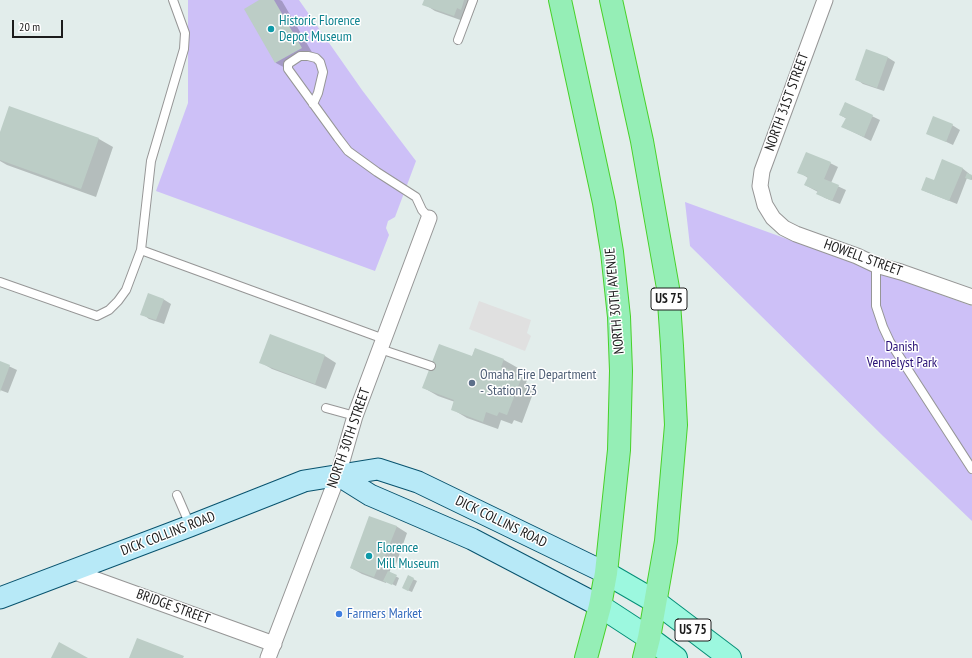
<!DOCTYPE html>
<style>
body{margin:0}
#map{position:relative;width:972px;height:658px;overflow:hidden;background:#e2edeb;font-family:"PT Sans Narrow",sans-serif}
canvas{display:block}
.scale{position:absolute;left:12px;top:20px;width:51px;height:18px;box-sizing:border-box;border:2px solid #1c1c1c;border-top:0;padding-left:5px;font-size:12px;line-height:14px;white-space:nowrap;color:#1c1c1c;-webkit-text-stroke:3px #fff;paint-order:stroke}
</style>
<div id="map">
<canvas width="972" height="658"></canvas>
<div class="scale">20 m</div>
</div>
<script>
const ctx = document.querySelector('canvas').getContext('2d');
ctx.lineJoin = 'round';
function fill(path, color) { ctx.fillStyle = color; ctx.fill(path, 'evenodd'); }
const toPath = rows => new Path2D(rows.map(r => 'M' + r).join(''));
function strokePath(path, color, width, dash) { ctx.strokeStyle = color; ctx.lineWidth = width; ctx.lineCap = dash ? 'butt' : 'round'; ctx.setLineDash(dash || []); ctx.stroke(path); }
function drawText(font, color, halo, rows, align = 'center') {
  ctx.font = font + ' "PT Sans Narrow",sans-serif'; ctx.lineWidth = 3; ctx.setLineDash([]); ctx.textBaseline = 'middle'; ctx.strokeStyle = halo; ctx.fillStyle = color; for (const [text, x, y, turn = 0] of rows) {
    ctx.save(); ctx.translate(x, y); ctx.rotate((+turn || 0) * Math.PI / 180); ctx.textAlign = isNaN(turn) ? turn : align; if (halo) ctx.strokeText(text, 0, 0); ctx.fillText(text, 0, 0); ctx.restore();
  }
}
fill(toPath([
 [188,0,299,0,362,90,416,161,395,217,388,221,386,228,389,235,375,271,156,191,188,103],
 [685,202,972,306,972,521,883,436,690,246]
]), '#cdc0f7');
fill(toPath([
 [479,301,531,320,527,333,531,336,525,351,469,329]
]), '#e0e0e0');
fill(toPath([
 [261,0,280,0,282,1,313,54,287,69,276,63],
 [425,0,478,0,472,16,469,14,466,22,435,11,424,4],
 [887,57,895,62,884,91,863,84,856,79],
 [845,103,880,120,871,141,843,127,847,119,840,115],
 [952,125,960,130,953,145,927,133],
 [0,135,99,139,113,147,96,197,7,165,0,161],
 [830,163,838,167,831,183,846,190,840,204,825,198,818,194,818,192,805,185,808,178,799,172],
 [962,168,972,176,972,180,967,178,957,204,922,190,934,181],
 [163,299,171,304,164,324,149,319,142,314],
 [270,336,325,356,336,363,326,389,272,369,260,362],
 [475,349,504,360,518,368,516,374,527,380,526,383,535,388,522,423,514,420,512,424,501,420,498,429,467,418,452,409,455,402,438,396,424,388,472,357],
 [0,362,17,370,8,393,0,390],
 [396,526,407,533,395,567,392,566,389,573,399,578,396,586,386,581,386,583,362,574,351,568],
 [413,579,417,581,412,592,407,590]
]), '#0003');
fill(toPath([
 [259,0,274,0,302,48,275,63,244,9],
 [424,0,464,0,461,10,457,8,454,16,422,5],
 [866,49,888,57,877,88,855,80],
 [845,102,873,115,864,137,841,127,846,118,839,115],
 [9,106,99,138,81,189,0,160,0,132],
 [933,116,953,124,946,142,926,134],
 [806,152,831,162,824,179,839,185,832,201,816,194,818,191,804,185,808,177,797,173],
 [942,159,963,168,949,201,921,190,926,177,934,180],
 [967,173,972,175,971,180,965,178],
 [148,293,164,299,156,320,140,315],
 [270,334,325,355,315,384,259,363],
 [439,344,472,356,475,348,504,359,501,367,513,371,511,375,521,379,507,415,499,412,497,416,486,412,483,422,451,410,454,400,422,388],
 [0,361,10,365,0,392],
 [369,516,397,526,383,561,381,560,374,577,350,568],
 [388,571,397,575,392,585,383,581],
 [408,575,414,578,408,591,402,588],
 [137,638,184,656,183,658,129,658],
 [59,642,88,658,51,658]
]), '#bccdc6');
const service = toPath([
 [458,40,473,0],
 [313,104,318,93,323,72,320,62,316,58,308,56,300,56,288,64,288,69,338,138,348,151,377,172,416,197,422,210,429,218],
 [141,250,384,339],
 [876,265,876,306,883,327,890,342,972,469],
 [0,282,97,316,109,310,118,301,126,290,141,250,151,161,184,49,185,33,173,0],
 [380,349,431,366],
 [326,408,355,416],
 [177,495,190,525]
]);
const minor = toPath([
 [825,0,762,171,760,186,765,205,773,218,784,228,796,234,857,256,876,265,901,272,972,297],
 [72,571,274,644],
 [268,658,338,475,355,416,429,218]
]);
const secondary = toPath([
 [338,475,370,495,472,539,600,606],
 [0,598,190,526,304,481,378,469,418,482,606,573]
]);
const primary = toPath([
 [606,573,656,602,730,658],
 [600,606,649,638,676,658]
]);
const trunk = toPath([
 [560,0,604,203,612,252,619,317,621,371,619,450,606,573,600,606,586,658],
 [611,0,642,141,668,288,672,346,676,425,666,541,649,638,644,658]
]);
strokePath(service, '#969696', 10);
strokePath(minor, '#969696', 17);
strokePath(secondary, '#08536e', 23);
strokePath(primary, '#059078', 24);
strokePath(trunk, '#48d129', 24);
strokePath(service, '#fff', 8);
strokePath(minor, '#fff', 15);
strokePath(secondary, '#b7e9f7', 21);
strokePath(primary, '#9cf8df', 22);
strokePath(trunk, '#95eeb6', 22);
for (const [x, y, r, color] of [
 [271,29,4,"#0f9aa8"],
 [472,383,4,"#5c6f8a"],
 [369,556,4,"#0f9aa8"],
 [339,614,4,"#3f7fe0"]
]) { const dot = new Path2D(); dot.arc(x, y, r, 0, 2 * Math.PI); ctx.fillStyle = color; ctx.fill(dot); strokePath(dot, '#fff', 1.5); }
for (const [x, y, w] of [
 [669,299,36],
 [693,630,36]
]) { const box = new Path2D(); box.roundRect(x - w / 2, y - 11, w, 22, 3); ctx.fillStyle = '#fff'; ctx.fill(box); strokePath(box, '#1c1c1c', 1); }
drawText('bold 13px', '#1c1c1c', null, [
 ["US 75",669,299],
 ["US 75",693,630]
]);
drawText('14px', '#0d838f', '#fff', [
 ["Historic Florence",279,21],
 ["Depot Museum",279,37],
 ["Florence",377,548],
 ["Mill Museum",377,564]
], 'left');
drawText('14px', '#1c1c1c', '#fff', [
 ["NORTH 31ST STREET",787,102,-70],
 ["HOWELL STREET",863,258,20],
 ["NORTH 30TH AVENUE",615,301,-95],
 ["NORTH 30TH STREET",349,438,-71],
 ["DICK COLLINS ROAD",501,522,26],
 ["DICK COLLINS ROAD",168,534,-21],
 ["BRIDGE STREET",173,607,20]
]);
drawText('14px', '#280f76', '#fff', [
 ["Danish",902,347],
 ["Vennelyst Park",902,363]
]);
drawText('14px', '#4e5e75', '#fff', [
 ["Omaha Fire Department",480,375],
 ["- Station 23",480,391]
], 'left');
drawText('14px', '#366cbe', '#fff', [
 ["Farmers Market",347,614]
], 'left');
</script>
